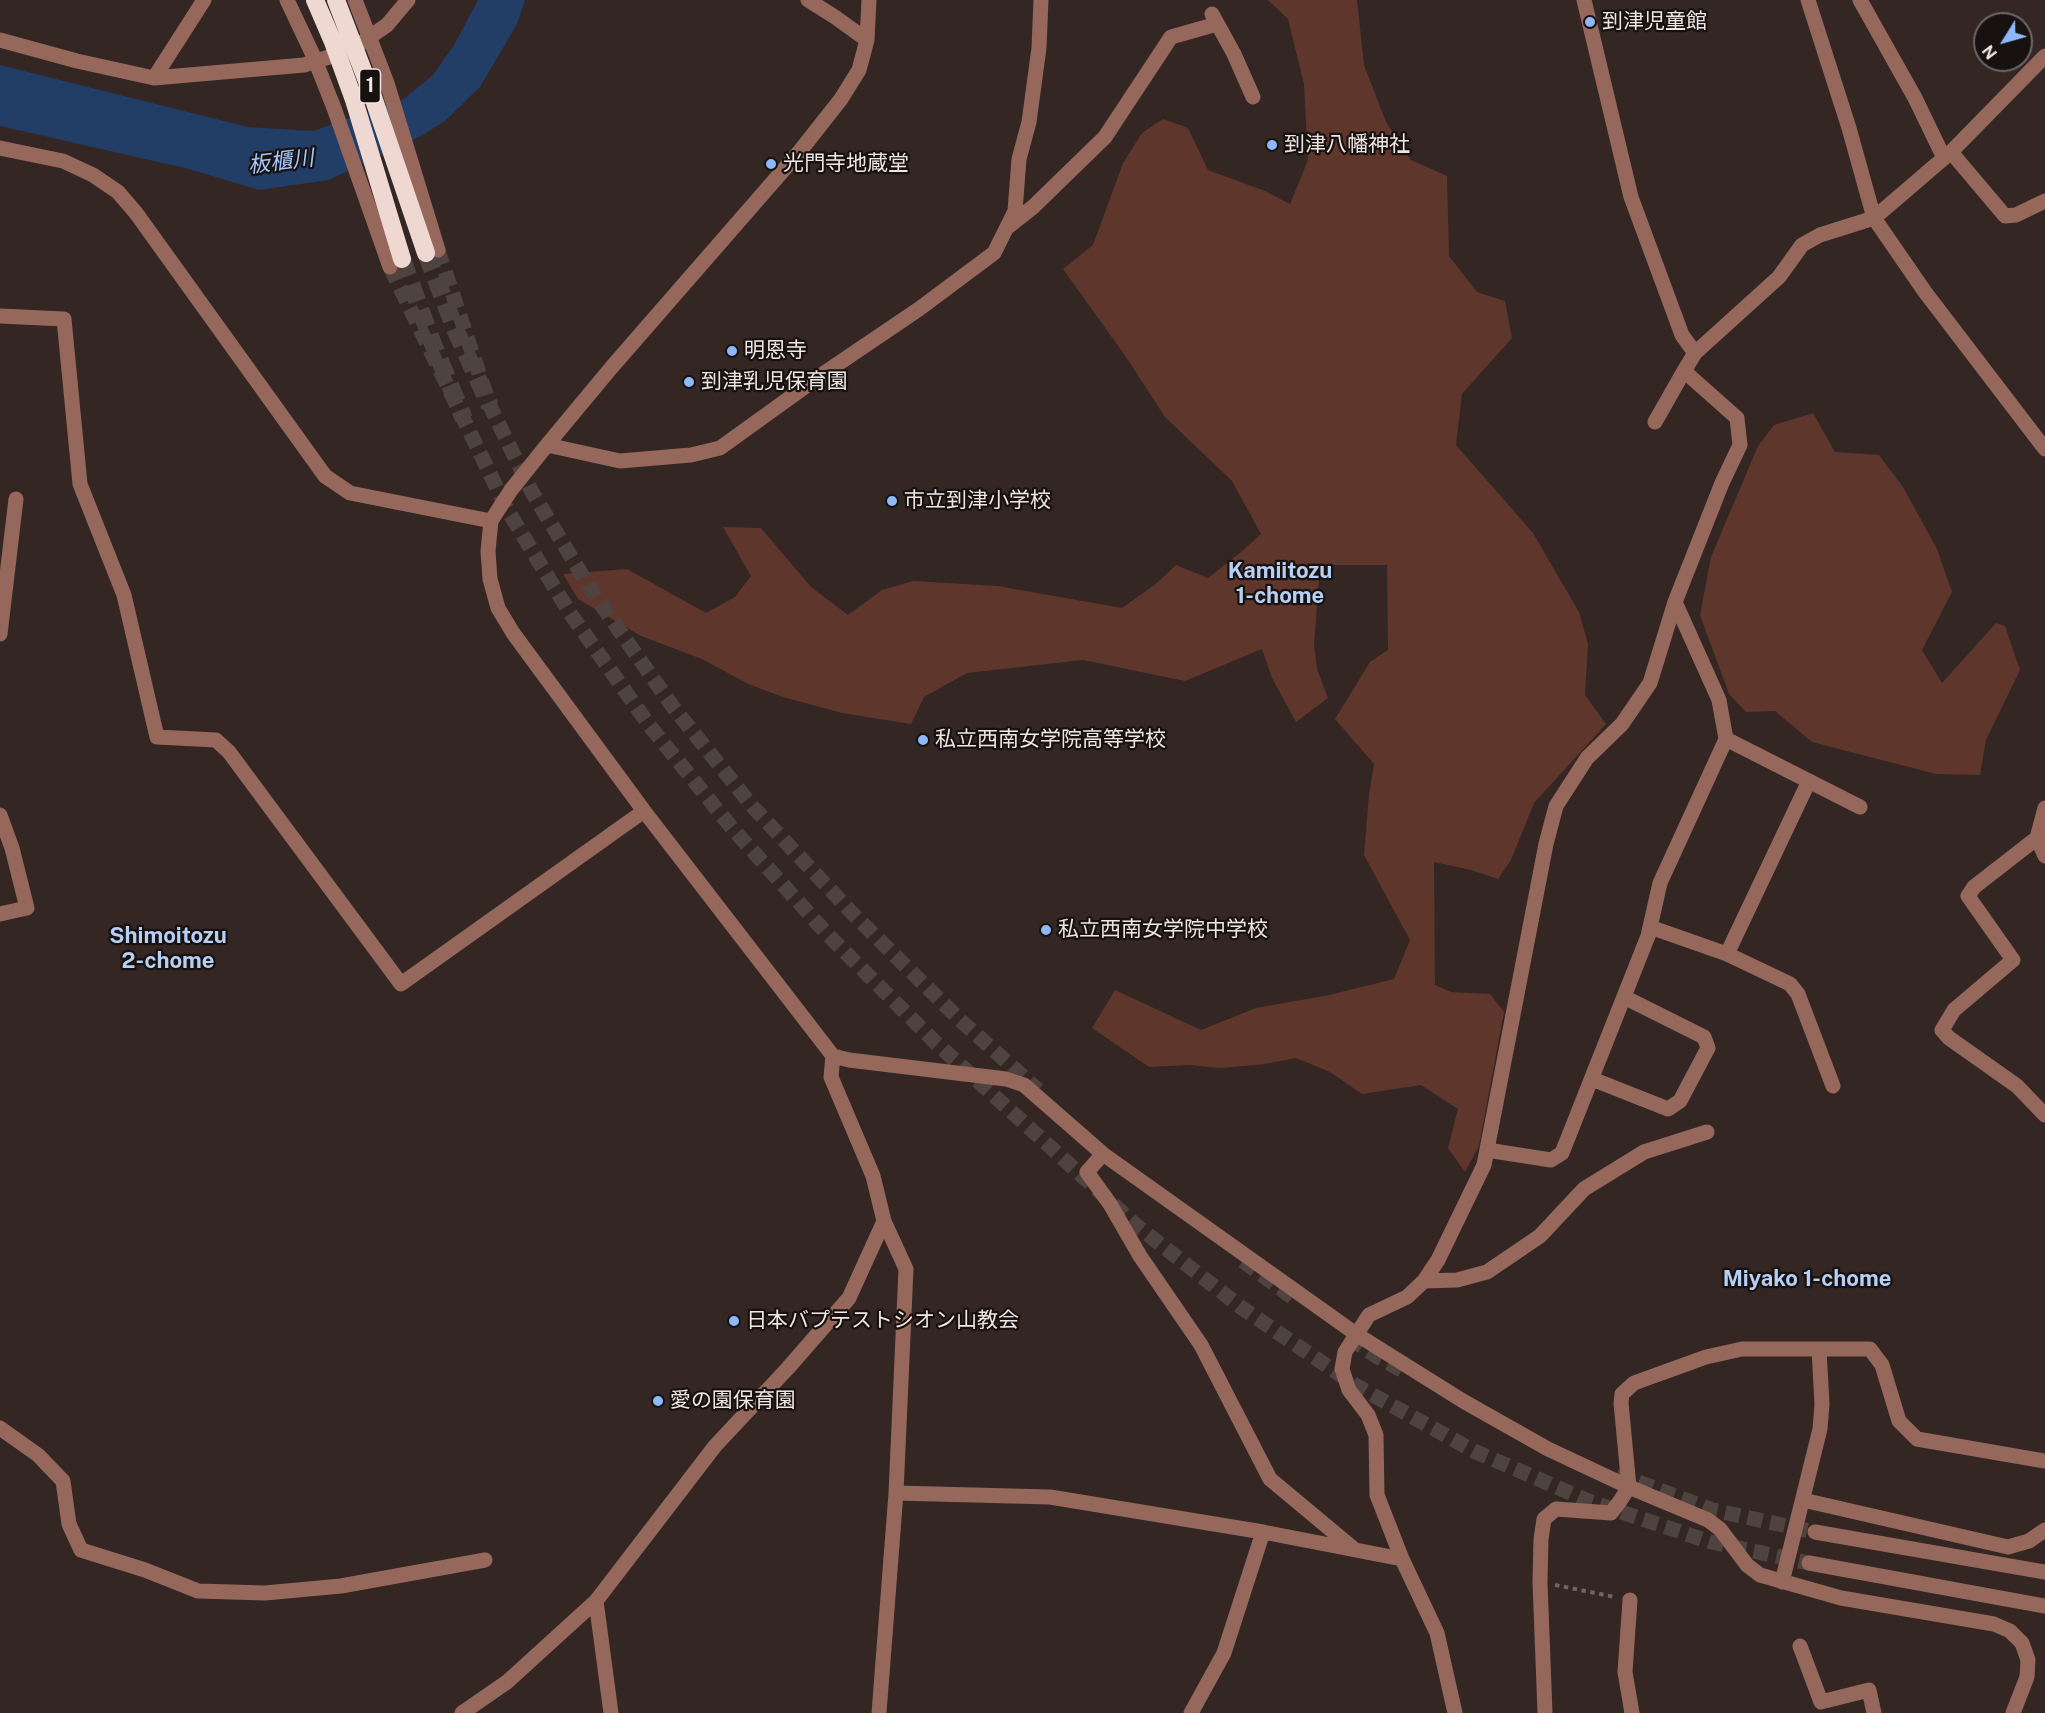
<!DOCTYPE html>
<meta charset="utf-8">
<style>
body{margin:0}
#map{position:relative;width:2045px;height:1713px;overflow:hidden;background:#332623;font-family:"Public Sans",sans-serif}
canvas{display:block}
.north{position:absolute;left:1973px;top:12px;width:60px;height:60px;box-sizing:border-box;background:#17110f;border:2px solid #6d6664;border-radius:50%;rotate:233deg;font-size:16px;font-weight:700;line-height:24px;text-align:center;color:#efe5e3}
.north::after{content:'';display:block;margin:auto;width:21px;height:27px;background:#8db9fc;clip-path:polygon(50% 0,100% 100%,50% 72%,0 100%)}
</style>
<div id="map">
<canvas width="2045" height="1713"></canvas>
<div class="north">N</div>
</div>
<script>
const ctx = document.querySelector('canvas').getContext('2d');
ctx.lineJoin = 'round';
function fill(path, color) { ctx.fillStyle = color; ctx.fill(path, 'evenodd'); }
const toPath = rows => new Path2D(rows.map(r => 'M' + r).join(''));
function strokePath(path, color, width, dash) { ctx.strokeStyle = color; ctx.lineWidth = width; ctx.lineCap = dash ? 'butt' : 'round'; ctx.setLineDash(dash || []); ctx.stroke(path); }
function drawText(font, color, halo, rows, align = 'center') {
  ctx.font = font + ' "Public Sans","Noto Sans JP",sans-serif'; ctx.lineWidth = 4.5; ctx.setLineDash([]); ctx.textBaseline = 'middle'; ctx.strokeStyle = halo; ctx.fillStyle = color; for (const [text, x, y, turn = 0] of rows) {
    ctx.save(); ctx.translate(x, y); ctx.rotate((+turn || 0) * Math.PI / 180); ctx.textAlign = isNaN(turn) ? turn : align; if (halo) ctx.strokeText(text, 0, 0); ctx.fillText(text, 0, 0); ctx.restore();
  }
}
fill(toPath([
 [1268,0,1357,0,1364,65,1386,122,1411,160,1447,176,1449,256,1477,292,1505,301,1512,338,1462,394,1456,445,1533,533,1579,612,1588,644,1585,695,1606,724,1534,803,1511,860,1498,879,1471,870,1434,862,1435,985,1451,992,1490,994,1504,1012,1479,1146,1465,1172,1448,1148,1458,1109,1421,1085,1362,1094,1330,1072,1296,1058,1265,1064,1221,1068,1189,1065,1149,1067,1092,1028,1115,990,1201,1030,1256,1008,1329,995,1394,979,1410,940,1364,855,1369,794,1374,764,1335,719,1370,662,1388,650,1387,565,1320,565,1314,645,1317,669,1328,698,1296,722,1272,678,1262,649,1185,681,1083,660,967,673,924,697,911,724,842,713,783,697,748,684,702,659,641,636,578,599,563,574,627,569,706,613,735,597,751,576,723,527,761,528,811,587,848,615,882,590,913,581,998,586,1122,608,1157,583,1176,565,1208,578,1241,552,1261,534,1232,481,1165,417,1126,357,1063,269,1093,245,1123,163,1142,133,1163,119,1188,128,1208,170,1265,191,1290,204,1308,160,1304,84,1288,19],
 [1813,413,1835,452,1879,455,1903,487,1937,549,1952,592,1922,650,1942,683,1996,623,2005,626,2020,670,1986,740,1980,775,1936,774,1812,742,1775,711,1746,712,1729,694,1700,615,1711,557,1758,446,1774,425]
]), '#5f362c');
fill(toPath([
 [478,0,525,0,517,24,480,87,445,121,421,136,329,180,259,190,189,169,0,126,0,65,248,127,313,131,404,99,433,75,454,45]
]), '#223d66');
strokePath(toPath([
 [438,250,490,406,532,492,593,593,673,707,752,806,853,914,959,1019,1038,1090],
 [390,267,508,511,570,613,649,725,732,828,829,936,935,1042,1137,1226,1242,1308,1355,1385,1474,1451,1591,1502,1711,1542,1809,1563],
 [1243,1261,1296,1300],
 [1350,1338,1376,1356,1403,1371],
 [1617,1474,1713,1510,1815,1532]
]), '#4f4340', 15, [15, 8]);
strokePath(toPath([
 [426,253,456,331,490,406],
 [402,259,431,339,464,419]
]), '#4f4340', 18, [18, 9]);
strokePath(toPath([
 [1555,1585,1615,1597]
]), '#706462', 4, [4.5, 4.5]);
strokePath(toPath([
 [287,0,313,55,334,108,390,267],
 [355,0,387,83,438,250],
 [808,0,835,17,867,40],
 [869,0,867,40,859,70,841,99,800,151,611,368,547,445,511,490,491,521,488,551,490,579,498,608,513,633,644,811,833,1056,849,1060,1006,1079,1024,1085,1103,1154,1356,1334,1463,1401,1548,1449,1629,1487,1708,1520,1720,1529,1747,1565,1760,1575,1841,1598,1994,1624,2010,1631,2022,1643,2028,1660,2027,1677,2013,1713],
 [1584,0,1631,197,1682,335,1695,353],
 [1808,0,1849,128,1874,218,1925,292,2045,449],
 [1860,0,1915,98,1944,158],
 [1212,14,1234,54,1253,97],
 [0,40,77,61,154,78,304,65,351,50,387,25,408,0],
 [154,78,204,0],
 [0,148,63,161,93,175,118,192,136,213,325,476,350,493,491,521],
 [1951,152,2005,216,2016,215,2045,201],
 [1009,226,1033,207,1105,137,1171,37,1217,24],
 [0,316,64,319,80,484,124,595,157,737,216,740,229,752,401,984,644,811],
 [1655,422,1684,371],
 [547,445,620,461,691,455,720,448,820,376,919,309,994,253,1015,211,1019,159,1029,122,1039,48,1041,0],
 [0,634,16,499],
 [1726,739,1860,807],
 [2045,808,2037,838,2045,856],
 [0,815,12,848,27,908,0,914],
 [2037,838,1974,887,1968,896,2013,960,1954,1010,1942,1030,1949,1038,2017,1086,2045,1115],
 [1650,927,1727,954,1790,984,1798,994,1833,1086],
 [1727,954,1809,781],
 [833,1056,831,1077,873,1176,884,1221,906,1269,896,1493,879,1713],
 [1592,1079,1668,1109,1680,1101,1708,1048,1704,1037,1624,997],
 [1487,1150,1551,1160,1562,1153,1648,936,1660,883,1726,739,1719,700,1675,602],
 [1103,1154,1087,1172,1110,1204,1140,1256,1201,1345,1270,1479,1354,1549],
 [1424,1281,1457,1280,1487,1272,1540,1236,1584,1189,1644,1152,1707,1132],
 [0,1428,38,1455,63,1481,69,1524,81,1550,145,1570,198,1591,265,1593,341,1586,485,1560],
 [896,1493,1050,1497,1263,1532,1402,1559],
 [1803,1500,2008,1547,2029,1541,2045,1530],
 [1815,1532,2045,1572],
 [1809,1563,2045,1606],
 [1782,1582,1820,1429,1822,1404,1819,1349],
 [1630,1600,1625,1672,1632,1713],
 [596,1601,611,1713],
 [1800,1646,1821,1702,1869,1690,1874,1713],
 [462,1713,507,1682,596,1601,715,1446,788,1368,849,1298,884,1221],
 [1191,1713,1224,1653,1263,1532],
 [1455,1713,1437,1633,1402,1559,1377,1495,1376,1435,1368,1415,1349,1390,1342,1369,1345,1352,1369,1315,1407,1297,1424,1281,1438,1260,1484,1165,1546,844,1556,806,1587,758,1622,724,1650,683,1675,602,1722,483,1740,445,1737,418,1684,371,1695,353,1779,277,1802,245,1820,235,1874,218,1951,152,2045,56],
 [1545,1713,1540,1582,1541,1539,1544,1519,1556,1509,1611,1513,1620,1501,1629,1487,1621,1403,1622,1394,1634,1383,1706,1357,1742,1349,1870,1349,1882,1365,1899,1421,1917,1439,2045,1461]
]), '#96685c', 15);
strokePath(toPath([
 [315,0,333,42,354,100,402,259],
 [336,0,372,94,426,253]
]), '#f0d8d2', 18);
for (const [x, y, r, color] of [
 [1590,22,6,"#8db9fc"],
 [1272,145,6,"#8db9fc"],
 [771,164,6,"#8db9fc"],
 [732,351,6,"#8db9fc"],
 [689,382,6,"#8db9fc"],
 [892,501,6,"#8db9fc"],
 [923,740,6,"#8db9fc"],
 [1046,930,6,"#8db9fc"],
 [734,1321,6,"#8db9fc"],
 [658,1401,6,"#8db9fc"]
]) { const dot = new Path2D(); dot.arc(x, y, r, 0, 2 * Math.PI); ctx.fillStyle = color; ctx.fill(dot); strokePath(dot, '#17110f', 2); }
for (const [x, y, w] of [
 [370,86,21]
]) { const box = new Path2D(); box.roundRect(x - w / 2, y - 17, w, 34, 4.5); ctx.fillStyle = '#17110f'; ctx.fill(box); strokePath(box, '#efe5e3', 1.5); }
drawText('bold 20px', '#efe5e3', null, [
 ["1",370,86]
]);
drawText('21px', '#efe5e3', '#17110f', [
 ["到津児童館",1602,22],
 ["到津八幡神社",1284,145],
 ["光門寺地蔵堂",783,164],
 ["明恩寺",744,351],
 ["到津乳児保育園",701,382],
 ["市立到津小学校",904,501],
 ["私立西南女学院高等学校",935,740],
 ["私立西南女学院中学校",1058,930],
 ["日本バプテストシオン山教会",746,1321],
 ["愛の園保育園",670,1401]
], 'left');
drawText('italic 22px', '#a2c6fd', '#17110f', [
 ["板櫃川",281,162,-7]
]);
drawText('bold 22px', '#b6cff5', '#17110f', [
 ["Kamiitozu",1280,571],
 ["1-chome",1280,596],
 ["Shimoitozu",168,936],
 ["2-chome",168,961],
 ["Miyako 1-chome",1807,1279]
]);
</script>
